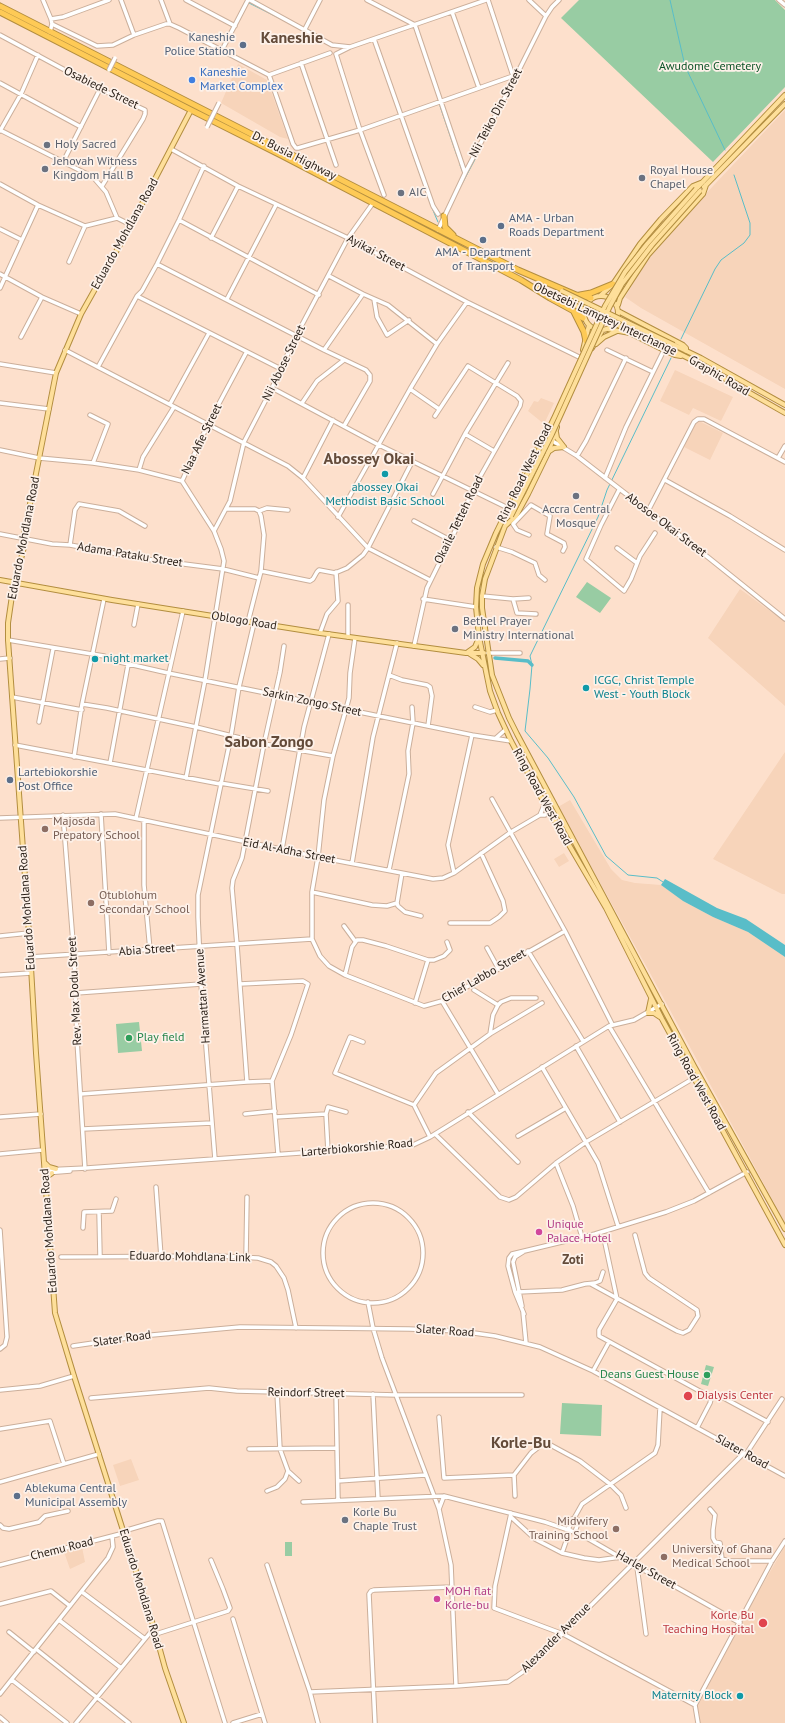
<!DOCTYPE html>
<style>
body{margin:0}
canvas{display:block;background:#fde0cc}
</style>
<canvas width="785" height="1723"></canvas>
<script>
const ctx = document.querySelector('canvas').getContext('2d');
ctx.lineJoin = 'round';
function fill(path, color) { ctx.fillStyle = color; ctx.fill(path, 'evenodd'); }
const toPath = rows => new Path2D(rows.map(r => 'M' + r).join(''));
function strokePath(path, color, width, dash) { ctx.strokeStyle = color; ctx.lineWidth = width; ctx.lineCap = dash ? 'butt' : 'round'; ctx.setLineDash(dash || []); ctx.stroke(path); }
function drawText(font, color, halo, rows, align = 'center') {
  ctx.font = font + ' "PT Sans",sans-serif'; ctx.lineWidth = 3.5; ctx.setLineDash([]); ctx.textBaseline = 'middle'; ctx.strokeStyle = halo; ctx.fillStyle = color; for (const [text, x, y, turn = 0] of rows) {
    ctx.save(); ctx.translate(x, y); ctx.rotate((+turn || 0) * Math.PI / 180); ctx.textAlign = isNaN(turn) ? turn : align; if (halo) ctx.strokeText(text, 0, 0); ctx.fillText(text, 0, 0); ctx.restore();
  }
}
fill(toPath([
 [238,64,267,80,288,139,280,137,221,103],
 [785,110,785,389,641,308,625,297,649,257,678,223],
 [675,370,733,397,721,421,693,408,689,415,660,401],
 [541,398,554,403,544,424,528,411,534,401,538,402],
 [697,420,723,433,710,460,684,447],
 [740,589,785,622,785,706,708,638],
 [785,752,785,894,782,894,713,859],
 [570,800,611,869,622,880,635,883,661,885,683,901,713,917,748,932,785,957,785,1223,650,973,558,807],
 [564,853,569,861,559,867,554,859],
 [131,1459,139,1480,120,1486,113,1465],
 [785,1546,785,1723,700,1723,695,1710,696,1700],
 [82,1547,85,1562,70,1569,64,1552]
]), '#f7d4ba');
fill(toPath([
 [579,0,775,0,785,10,785,87,713,162,561,18],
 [587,582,611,598,600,613,576,597],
 [139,1022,142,1051,118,1053,116,1024],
 [706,1365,714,1367,708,1386,701,1384],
 [562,1403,602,1405,601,1436,560,1434],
 [285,1542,292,1542,292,1556,285,1556]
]), '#98cca3');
fill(toPath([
 [665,879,717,908,746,919,785,945,785,957,748,932,713,917,683,901,661,885]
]), '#59bdc8');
strokePath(toPath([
 [670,0,685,66,725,150],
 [249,3,287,22],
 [440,106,457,156],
 [413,155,431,205],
 [460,165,463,173],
 [455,197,480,150],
 [432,208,438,222],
 [681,339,715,269,721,260,744,243,750,235,750,223,734,175],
 [663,882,657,878,628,875,606,856,574,797,548,758,525,731,530,689,532,665,530,656,598,517,607,490,671,358]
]), '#59bdc8', 1);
strokePath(toPath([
 [495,658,528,661,532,665]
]), '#59bdc8', 3.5);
const minor = toPath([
 [43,0,51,19,52,24,50,32],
 [121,0,134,35],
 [161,0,170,24],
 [186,0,235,26],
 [250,0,332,45],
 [367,0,415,25,465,173],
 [488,0,513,76],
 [529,0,546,16],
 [779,0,785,5],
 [452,12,479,88],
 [51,19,63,17,109,0],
 [52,24,97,46,113,45,134,35,166,24,170,24,179,28,269,75,293,144,296,148,298,148,360,130,513,76,516,76],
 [305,29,320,0],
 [0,35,100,89,145,110,145,114,143,119,102,186],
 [374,39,433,206,438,214],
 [332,45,350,47],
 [222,50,248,0],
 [336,54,350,47,486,0],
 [336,54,360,130,384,195],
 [301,63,336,165],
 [269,75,330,53],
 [0,83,81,127],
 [0,130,93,177,106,192,117,218],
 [0,131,21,94,38,55],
 [171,149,238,186,348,238,467,302,581,358],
 [63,162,100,89],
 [0,184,38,205,85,226,117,218,131,225],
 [179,220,319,295],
 [0,229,22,240],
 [438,230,465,173,516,76,546,16,552,7,559,0],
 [211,238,238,186],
 [69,262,85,226],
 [157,264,324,350,366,370,370,375,370,381,344,426],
 [0,274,42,297,81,314],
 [329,276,363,294,388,305,437,344],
 [0,288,38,205],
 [137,296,281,369],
 [227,299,276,205],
 [374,299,377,317,387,335,409,320],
 [21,337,42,297],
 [65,350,288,466,303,478,368,548,430,580],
 [324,350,363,294],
 [607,350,653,372],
 [0,364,56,373],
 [98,367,137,296,142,291,157,264,179,220,204,166],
 [272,388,377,444,508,508],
 [410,389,439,409],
 [0,403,49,409],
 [302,403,317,381,344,360],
 [170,404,209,333],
 [90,415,108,424,93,463],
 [465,434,494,451],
 [551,440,577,456,709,558,785,619],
 [0,450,39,458,93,463,139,470,182,481],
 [577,456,586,441,626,358],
 [778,458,785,446],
 [139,470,143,457,174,407],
 [303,478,333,420],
 [605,478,626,427,664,350],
 [665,480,730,516,785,550],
 [182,481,214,531,221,549,224,561,205,680,186,778],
 [182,481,208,424,246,353],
 [619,490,601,525,586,559,624,591,631,579,640,556,655,533],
 [433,494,465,434,508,363],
 [227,509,255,509,259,511,261,516,264,535,261,571,248,622],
 [259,511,267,508,288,510],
 [648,511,694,422,698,419,704,419,785,462],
 [338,517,410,389,437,344,467,302],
 [414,521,450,540],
 [214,531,230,501,244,442,272,388,296,336,348,238,373,203],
 [0,534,52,544,70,545,145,559,223,569,259,578],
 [529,535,517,530,513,524,531,505,550,516,547,534,564,543,565,547,563,551],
 [70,545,75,510,79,504,119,511,145,526],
 [496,547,512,552,535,563,539,575,545,580],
 [617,548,637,563],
 [261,571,310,581,313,579,317,572,319,570,335,573,347,568,363,555,368,548,412,462],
 [482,596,513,599,529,598],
 [423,599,476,607],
 [513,599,517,613,536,614],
 [134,625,138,604],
 [320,633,327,614,338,601,336,572],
 [348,637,348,605],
 [355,638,350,673,349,698,333,756,324,800,318,857,312,892,312,939,320,956,329,966,345,975,424,1006,442,1001,565,931],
 [8,640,104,656,111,660,168,673,472,735,511,741],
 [414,646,427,588,460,521,472,491,520,406,521,401,517,396,468,366,435,416],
 [488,653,520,653],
 [0,659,10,658],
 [389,675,402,680,427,685,430,687,432,696,428,726],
 [12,697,82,710],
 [82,704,107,708,196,727,264,744,333,756],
 [475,707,490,712,497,710],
 [39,722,53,649],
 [496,738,505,730],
 [15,745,220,784],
 [74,757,82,704,104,599],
 [110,763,128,665],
 [220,783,268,791],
 [492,799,565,931,612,1024],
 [101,814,109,953],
 [63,815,74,955,77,1040,85,1169],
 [540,815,545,803],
 [0,818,115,814,318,857,433,879,443,878,454,873,511,832,540,815,545,815,550,811],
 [136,818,183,611],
 [144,820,144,885,150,950],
 [282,849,304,727,329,634],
 [352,863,373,737,397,643],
 [389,870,409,774,408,751,413,723,412,707],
 [402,873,397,903,398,906,405,912,421,916],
 [454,873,448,845,472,735],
 [312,892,372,905,387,906,397,903],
 [450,923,490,923,499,917,505,911,503,901,481,853],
 [344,926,355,941],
 [0,936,29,933],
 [487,948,498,968],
 [528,951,583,1041],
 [30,957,312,939],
 [0,975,31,973],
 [345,975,352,947,357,940,363,940,386,946,428,960,434,960,444,956,450,950,447,942],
 [240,984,303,981,308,984,291,1035,272,1081,278,1154],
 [474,990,498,1005],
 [76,993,201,984],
 [442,1001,498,1094],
 [415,1003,428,960],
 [609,1026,709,1193],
 [490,1034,493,1015,498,1005,501,1002,511,998,536,998],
 [363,1042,350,1037,335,1073,414,1105],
 [576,1046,620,1122],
 [542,1067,598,1163,618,1226],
 [247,1082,237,945,232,888,233,880,242,858,264,744,280,672,284,646],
 [81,1094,247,1082,272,1081],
 [414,1105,436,1073,490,1034,542,1003],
 [414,1105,430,1137],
 [468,1112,518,1162],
 [245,1114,275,1111],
 [0,1117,41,1114],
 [275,1117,326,1114],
 [83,1129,212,1123],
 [435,1134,500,1197,509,1200,516,1197,556,1163,586,1142,694,1078],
 [518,1136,566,1108],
 [328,1151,326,1114,328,1107,346,1112],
 [0,1154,43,1150],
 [215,1159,201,984,198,917,198,895,231,736,239,687,254,623],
 [556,1163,573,1206,582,1237],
 [44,1170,87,1168,413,1145,430,1137,609,1026,634,1020,662,1004],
 [45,1173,70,1171],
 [156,1187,161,1257],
 '323 1253a50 50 0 1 1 100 0a50 50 0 1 1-100 0Z',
 [99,1212,100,1256],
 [83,1228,84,1212,112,1211,116,1199],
 [0,1230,7,1337,5,1345,0,1349],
 [605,1243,617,1299,599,1330,599,1336,705,1394,720,1396,768,1422],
 [61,1257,218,1256,258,1258,271,1262,276,1266,284,1278,288,1290,296,1328],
 [246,1257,247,1197],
 [591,1284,677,1331,683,1333,689,1330,698,1316,697,1310,649,1278,645,1273,635,1235],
 [518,1292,562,1290,585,1284,595,1283,600,1281,603,1272],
 [368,1302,373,1328,382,1358,439,1509,451,1565,456,1686],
 [522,1306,513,1262,515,1257,523,1252],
 [523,1312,526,1343],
 [524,1314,515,1292,508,1266,509,1258,512,1254,595,1234,666,1212,694,1201,747,1172],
 [73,1346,141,1336,240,1327,409,1329,460,1331,495,1336,540,1347,593,1371,785,1476],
 [593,1371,609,1342],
 [0,1390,40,1386,74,1376],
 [277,1392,280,1449,288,1471,299,1481],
 [336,1394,338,1500],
 [373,1394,378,1499],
 [91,1398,209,1388,237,1391,277,1392,396,1395,522,1395],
 [439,1417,444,1478,514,1475],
 [697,1428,710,1403,712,1395],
 [0,1429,50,1421,64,1464],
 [249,1449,337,1448],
 [746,1454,782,1399],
 [338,1481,425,1475],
 [0,1482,99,1454],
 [267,1491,277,1487,285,1479,288,1471],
 [515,1496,514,1475,531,1453,545,1442,580,1461,610,1484,621,1495,626,1508],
 [303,1502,444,1496,545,1522,580,1534,637,1567,660,1578,740,1623],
 [439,1509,444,1496],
 [710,1509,715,1515,713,1530,713,1538,715,1542,720,1543,722,1559,729,1561,772,1561],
 [511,1513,495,1586,494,1608,563,1634,695,1705],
 [511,1517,535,1539,562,1553,584,1558,599,1560,621,1557],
 [572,1519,579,1520,575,1532],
 [0,1525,3,1528,9,1529,39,1522,45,1516,68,1511],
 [568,1529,582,1504,655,1453,658,1445,660,1408],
 [124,1531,158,1521,162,1521,225,1723],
 [562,1553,570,1530],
 [0,1565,124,1533],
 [267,1565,310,1692,318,1723],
 [637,1567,646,1634],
 [82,1592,145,1639],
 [0,1604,51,1591,70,1606],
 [233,1619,265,1723],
 [59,1620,121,1668],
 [9,1632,34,1652],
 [156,1634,228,1611,230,1608,223,1589,211,1560],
 [36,1649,129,1723],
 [12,1680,67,1723],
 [310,1692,456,1686,508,1682,527,1669,744,1453],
 [0,1694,108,1558,113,1547,112,1536],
 [0,1717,7,1723],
 [76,1723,154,1628],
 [233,1723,262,1714],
 [375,1723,369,1594,371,1591,374,1590,452,1587],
 [698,1723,695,1705,772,1561,785,1541]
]);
const major = toPath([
 [704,187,785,104],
 [696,189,785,95],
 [537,288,559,298],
 '584 313a17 17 0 1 1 34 0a17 17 0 1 1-34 0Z',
 [600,296,613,284,640,244,661,219,693,186,703,182],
 [618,305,620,298,648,255,703,194,706,185],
 [618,311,683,345,686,348,686,351],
 [608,329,630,333,664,350,675,355,681,356],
 [596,344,604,337,617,331],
 [674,345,701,358,785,405],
 [592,348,602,331],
 [583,350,589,325],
 [672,350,692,360,785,413],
 [557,427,548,453,528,494,516,516,505,526,485,579,482,596,482,608,492,675,509,718,517,734,694,1066,785,1229],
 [556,432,557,438,564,447],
 [540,443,496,533,483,564,477,588,476,607,479,637,490,691,498,713,511,741,538,792,606,908,662,1019,785,1245],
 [548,452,554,448,564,447],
 [0,580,112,600,320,633,466,653,484,653],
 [468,652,475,647,478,640],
 [470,654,478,659,483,665],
 [651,999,648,1013,654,1013,660,1017],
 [45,1163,49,1167,56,1169],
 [45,1178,52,1173],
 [184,1723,165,1668,154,1628,74,1376,55,1313,36,1053,29,933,8,640,8,623,14,582,18,571,24,547,23,539,56,373,81,314,131,225,191,110]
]);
const highway = toPath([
 [0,6,518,270,576,295,591,298],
 [0,12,191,110,281,155,521,280,550,298,572,310,583,318],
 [444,216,445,227,453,235],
 [580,295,591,293,613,284],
 [574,312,584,332,586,341]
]);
strokePath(minor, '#cbaf9b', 5.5);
strokePath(major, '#b38e40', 6);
strokePath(highway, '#b38e40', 7);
strokePath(minor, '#fff', 3.5);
strokePath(major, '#fedf9a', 4);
strokePath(highway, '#feca56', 5);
const minorBridge = toPath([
 [109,70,115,58],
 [207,127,219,103]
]);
const majorBridge = toPath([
 [562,291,674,345],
 [559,298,672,350],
 [508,514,555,416,605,306,625,272,647,244,696,189],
 [511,516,552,434,610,306,622,284,652,245,700,191]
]);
strokePath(minorBridge, '#cbaf9b', 5.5, []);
strokePath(majorBridge, '#b38e40', 6, []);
strokePath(minorBridge, '#fff', 3.5);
strokePath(majorBridge, '#fedf9a', 4);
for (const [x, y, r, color] of [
 [243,45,4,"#5c6f8a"],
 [192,80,4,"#3f7fe0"],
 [47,145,4,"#6b7280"],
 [45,169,4,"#6b7280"],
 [642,178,4,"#6b7280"],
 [401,193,4,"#6b7280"],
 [501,226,4,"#5c6f8a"],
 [483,240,4,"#5c6f8a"],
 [385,474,4,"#0f9aa8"],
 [576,496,4,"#6b7280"],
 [455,629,4,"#6b7280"],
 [95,659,4,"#0f9aa8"],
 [586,688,4,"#0f9aa8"],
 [10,780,4,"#5c6f8a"],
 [45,829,4,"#8d6e63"],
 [91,903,4,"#8d6e63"],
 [129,1038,4,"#2e9e5b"],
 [539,1232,4,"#d1479c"],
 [707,1375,4,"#2e9e5b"],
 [688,1396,5,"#e0444e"],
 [17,1496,4,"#5c6f8a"],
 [345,1520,4,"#6b7280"],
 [616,1529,4,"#8d6e63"],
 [664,1557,4,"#8d6e63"],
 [437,1599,4,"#d1479c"],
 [763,1623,5,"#e0444e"],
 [740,1696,4,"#0f9aa8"]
]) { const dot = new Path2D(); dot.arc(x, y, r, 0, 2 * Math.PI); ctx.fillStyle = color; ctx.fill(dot); strokePath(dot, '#fdf1e9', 1.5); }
drawText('12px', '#4e5e75', '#fdf1e9', [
 ["Kaneshie",235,38,"right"],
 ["Police Station",235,52,"right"],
 ["AMA - Urban",509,219],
 ["Roads Department",509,233],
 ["AMA - Department",483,253,"center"],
 ["of Transport",483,267,"center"],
 ["Lartebiokorshie",18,773],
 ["Post Office",18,787],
 ["Ablekuma Central",25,1489],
 ["Municipal Assembly",25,1503]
], 'left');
drawText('12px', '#0c5327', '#fdf1e9', [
 ["Awudome Cemetery",710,67]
]);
drawText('12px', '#366cbe', '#fdf1e9', [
 ["Kaneshie",200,73],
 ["Market Complex",200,87]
], 'left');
drawText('12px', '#281e16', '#fdf1e9', [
 ["Osabiede Street",101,88,26],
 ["Nii Teiko Din Street",496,113,-62],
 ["Dr. Busia Highway",294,156,27],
 ["Eduardo Mohdlana Road",125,234,-61],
 ["Ayikai Street",376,253,28],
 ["Obetsebi Lamptey Interchange",605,319,25],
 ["Nii Abose Street",284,363,-64],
 ["Graphic Road",719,376,30],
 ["Naa Afie Street",202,439,-64],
 ["Ring Road West Road",525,473,-64],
 ["Okaile Tetteh Road",459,520,-64],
 ["Abosoe Okai Street",666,525,37],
 ["Eduardo Mohdlana Road",24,538,-79],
 ["Adama Pataku Street",130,555,9],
 ["Oblogo Road",244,621,9],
 ["Sarkin Zongo Street",312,702,12],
 ["Ring Road West Road",542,797,61],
 ["Eid Al-Adha Street",289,851,11],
 ["Eduardo Mohdlana Road",27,908,-94],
 ["Abia Street",147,950,-4],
 ["Chief Labbo Street",484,976,-30],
 ["Rev. Max Dodu Street",75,991,-93],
 ["Harmattan Avenue",203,996,-94],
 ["Ring Road West Road",696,1082,61],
 ["Larterbiokorshie Road",357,1148,-5],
 ["Eduardo Mohdlana Road",49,1231,-94],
 ["Eduardo Mohdlana Link",190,1257,1],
 ["Slater Road",445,1331,4],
 ["Slater Road",122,1339,-8],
 ["Reindorf Street",306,1393,1],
 ["Slater Road",742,1452,29],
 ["Chemu Road",62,1549,-14],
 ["Harley Street",646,1570,29],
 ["Eduardo Mohdlana Road",141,1589,73],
 ["Alexander Avenue",556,1638,-45]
]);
drawText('12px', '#5b616d', '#fdf1e9', [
 ["Holy Sacred",55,145],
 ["Jehovah Witness",53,162],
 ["Kingdom Hall B",53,176],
 ["Royal House",650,171],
 ["Chapel",650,185],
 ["AIC",409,193],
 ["Accra Central",576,510,"center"],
 ["Mosque",576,524,"center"],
 ["Bethel Prayer",463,622],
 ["Ministry International",463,636],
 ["Korle Bu",353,1513],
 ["Chaple Trust",353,1527]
], 'left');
drawText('12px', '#0d838f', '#fdf1e9', [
 ["abossey Okai",385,488,"center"],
 ["Methodist Basic School",385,502,"center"],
 ["night market",103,659],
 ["ICGC, Christ Temple",594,681],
 ["West - Youth Block",594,695],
 ["Maternity Block",732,1696,"right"]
], 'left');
drawText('12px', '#785e54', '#fdf1e9', [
 ["Majosda",53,822],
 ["Prepatory School",53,836],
 ["Otublohum",99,896],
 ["Secondary School",99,910],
 ["Midwifery",608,1522,"right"],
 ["Training School",608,1536,"right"],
 ["University of Ghana",672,1550],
 ["Medical School",672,1564]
], 'left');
drawText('12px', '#27864d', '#fdf1e9', [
 ["Play field",137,1038],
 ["Deans Guest House",699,1375,"right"]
], 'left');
drawText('12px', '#b23c85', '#fdf1e9', [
 ["Unique",547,1225],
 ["Palace Hotel",547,1239],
 ["MOH flat",445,1592],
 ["Korle-bu",445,1606]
], 'left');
drawText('12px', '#be3a42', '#fdf1e9', [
 ["Dialysis Center",697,1396],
 ["Korle Bu",754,1616,"right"],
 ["Teaching Hospital",754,1630,"right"]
], 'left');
drawText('bold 13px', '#634b3a', '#fdf1e9', [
 ["Zoti",573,1260]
]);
drawText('bold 16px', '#634b3a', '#fdf1e9', [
 ["Kaneshie",292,38],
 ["Abossey Okai",369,459],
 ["Sabon Zongo",269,742],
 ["Korle-Bu",521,1443]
]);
</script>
